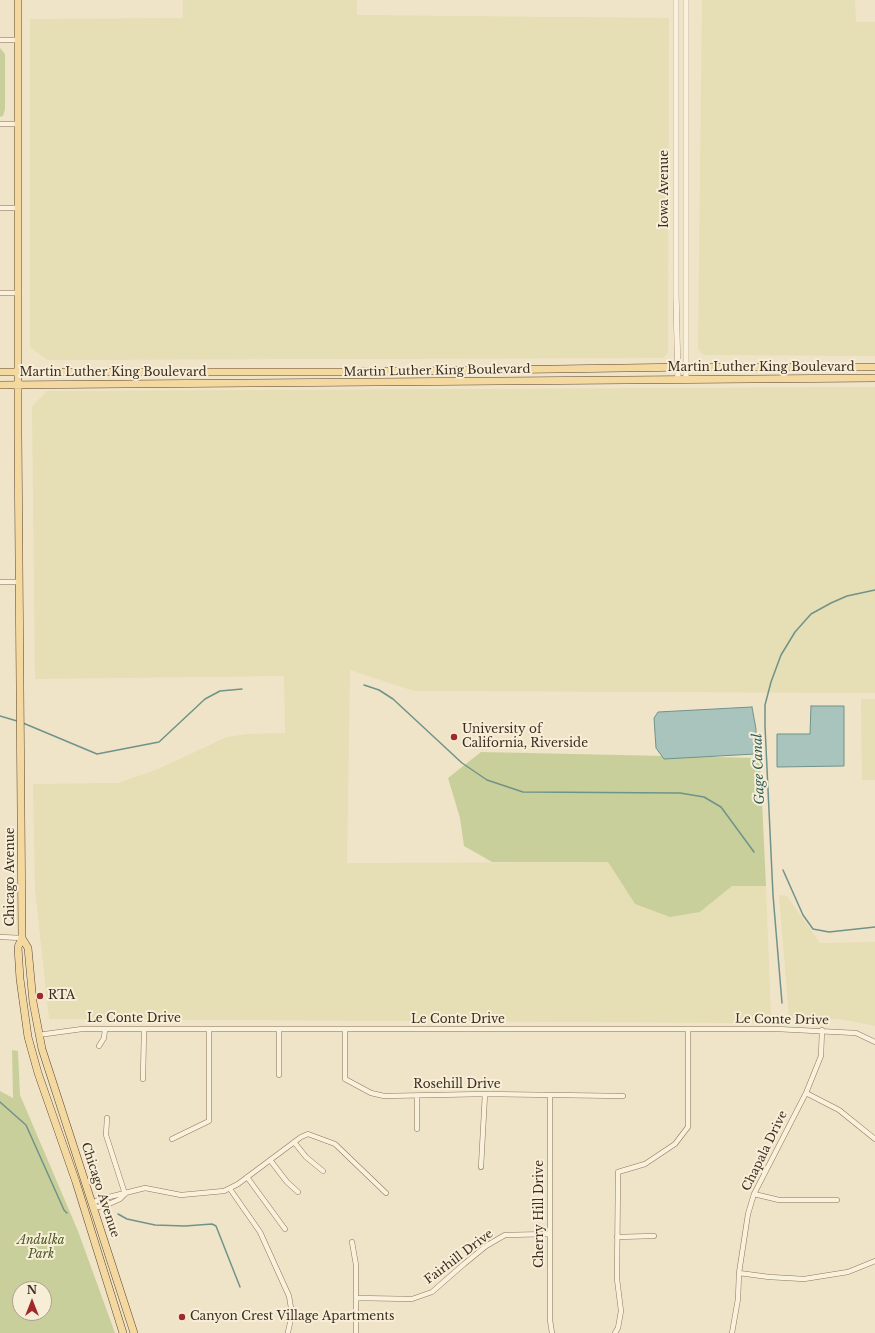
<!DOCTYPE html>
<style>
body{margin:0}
#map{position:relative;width:875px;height:1333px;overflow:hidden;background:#f0e4c8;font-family:"Libre Baskerville",serif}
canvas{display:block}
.north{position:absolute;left:12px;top:1281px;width:40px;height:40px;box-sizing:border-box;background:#f7eed8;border:1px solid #ada18e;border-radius:50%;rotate:0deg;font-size:11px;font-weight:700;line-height:16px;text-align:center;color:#3d2e20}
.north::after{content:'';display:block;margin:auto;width:14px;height:18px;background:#9e2a2b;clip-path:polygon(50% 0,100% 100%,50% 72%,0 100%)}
</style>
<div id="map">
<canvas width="875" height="1333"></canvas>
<div class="north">N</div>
</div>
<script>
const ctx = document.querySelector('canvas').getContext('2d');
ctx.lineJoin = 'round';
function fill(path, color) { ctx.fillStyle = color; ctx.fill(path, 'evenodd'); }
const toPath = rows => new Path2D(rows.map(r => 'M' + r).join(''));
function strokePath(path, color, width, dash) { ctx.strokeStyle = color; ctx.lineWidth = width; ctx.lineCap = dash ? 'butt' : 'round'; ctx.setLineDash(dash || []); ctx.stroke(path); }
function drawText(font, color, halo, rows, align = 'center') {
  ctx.font = font + ' "Libre Baskerville",serif'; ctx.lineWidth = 4; ctx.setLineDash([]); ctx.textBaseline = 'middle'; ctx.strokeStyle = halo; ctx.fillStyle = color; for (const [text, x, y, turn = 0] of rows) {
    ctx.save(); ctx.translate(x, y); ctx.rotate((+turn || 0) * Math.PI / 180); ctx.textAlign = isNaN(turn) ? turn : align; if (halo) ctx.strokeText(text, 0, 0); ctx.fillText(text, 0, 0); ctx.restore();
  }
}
fill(toPath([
 [183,0,357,0,357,15,669,18,668,353,663,358,47,360,30,347,30,19,183,18],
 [702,0,855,0,856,22,875,22,875,356,704,355,698,350],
 [875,387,875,693,414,691,350,670,347,863,608,862,635,904,700,912,732,886,766,886,771,1017,755,1023,49,1019,35,889,33,784,118,783,158,769,227,737,248,734,285,733,284,676,35,679,32,406,47,391],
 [861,699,875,699,875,780,862,780],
 [779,895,787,896,820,943,875,942,875,1026,839,1019,789,1018]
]), '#e6deb5');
fill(toPath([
 [0,48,5,54,5,109,3,116,0,117],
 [481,752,760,758,766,886,732,886,700,912,670,917,635,904,608,862,492,862,464,846,460,818,448,778],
 [12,1050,18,1051,20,1095,78,1231,115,1333,0,1333,0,1091,13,1098],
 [20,1289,44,1289,44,1313,20,1313]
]), '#c9cf9b');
const water = toPath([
 [811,706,844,706,844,766,777,767,777,734,810,734,811,706],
 [752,707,756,729,755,754,664,759,656,748,654,718,658,712,752,707]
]);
fill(water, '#a9c4bc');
strokePath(water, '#6f938a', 1);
strokePath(toPath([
 [364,685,379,690,393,699,462,763,487,780,523,792,680,793,704,797,721,807,754,852],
 [0,716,17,721],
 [23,723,97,754,159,742,205,699,220,691,242,689],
 [783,870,803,915,813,929,829,932,875,927],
 [782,1003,773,895,765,726,765,705,771,682,781,655,795,632,811,614,831,603,847,596,875,590],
 [0,1102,26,1125,64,1210,67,1213],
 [118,1214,127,1219,155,1225,185,1226,212,1224,216,1226,240,1287]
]), '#6f938a', 1.5);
const minor = toPath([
 [0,40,18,40],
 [0,124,18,124],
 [0,208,18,208],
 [0,293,19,293],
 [0,582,20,582],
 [0,937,22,938],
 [279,1030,279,1075],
 [345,1030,345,1079,371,1093,384,1096,485,1094,623,1096],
 [38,1035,82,1029,777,1029,856,1033,875,1042],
 [99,1046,104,1038,105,1029],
 [143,1079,144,1029],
 [806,1093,839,1110,875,1139],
 [550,1096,550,1320,552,1333],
 [107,1118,106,1135,125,1194],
 [417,1129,417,1096],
 [172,1139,209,1121,209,1029],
 [294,1142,306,1157,323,1171],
 [270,1160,287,1182,298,1192],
 [481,1167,485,1094],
 [247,1177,285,1229],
 [230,1189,260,1232,289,1296,292,1314,288,1332],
 [125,1194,120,1199,111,1203,98,1207,93,1205,96,1201,109,1197,145,1188,181,1195,224,1191,238,1184,301,1137,308,1134,335,1144,386,1193],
 [754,1194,779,1200,837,1200],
 [617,1237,654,1236],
 [352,1242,356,1265,356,1333],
 [739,1273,769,1277,804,1279,848,1272,875,1261],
 [356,1298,412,1299,432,1292,464,1264,486,1246,505,1235,550,1234],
 [615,1333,618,1328,621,1311,617,1279,618,1172,645,1164,675,1144,688,1127,688,1030],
 [732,1333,738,1299,739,1273,748,1214,754,1194,806,1093,821,1056,822,1030]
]);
const tertiary = toPath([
 [676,0,676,296,678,379],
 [686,0,686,379]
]);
const primary = toPath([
 [18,0,18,434,22,938,18,947,20,979,28,1037,38,1073,76,1182,123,1333],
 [0,372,351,372,692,367,875,367],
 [0,385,875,378],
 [22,938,28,948,33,1002,42,1049,134,1333]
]);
strokePath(minor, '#8d765c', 5.5);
strokePath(tertiary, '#8d765c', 6);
strokePath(primary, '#5b4430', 8);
strokePath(minor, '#faf1dc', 4.5);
strokePath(tertiary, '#faf1dc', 5.5);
strokePath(primary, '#f3d9a0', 7);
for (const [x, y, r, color] of [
 [454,737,4,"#9e2a2b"],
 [40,996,4,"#9e2a2b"],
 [182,1317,4,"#9e2a2b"]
]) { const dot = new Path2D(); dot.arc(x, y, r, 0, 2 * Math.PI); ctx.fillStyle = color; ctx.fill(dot); strokePath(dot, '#f7eed8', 1.5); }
drawText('12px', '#3d2e20', '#f7eed8', [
 ["Iowa Avenue",665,189,-90],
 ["Martin Luther King Boulevard",761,368],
 ["Martin Luther King Boulevard",437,371,-1],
 ["Martin Luther King Boulevard",113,373],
 ["Chicago Avenue",11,877,-90],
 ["Le Conte Drive",134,1019],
 ["Le Conte Drive",458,1020],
 ["Le Conte Drive",782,1020,1],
 ["Rosehill Drive",457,1085],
 ["Chapala Drive",765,1151,-64],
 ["Chicago Avenue",100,1190,72],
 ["Cherry Hill Drive",540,1214,-90],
 ["Fairhill Drive",459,1257,-37]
]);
drawText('12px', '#3d2e20', '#f7eed8', [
 ["University of",462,730],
 ["California, Riverside",462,744],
 ["RTA",48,996],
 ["Canyon Crest Village Apartments",190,1317]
], 'left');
drawText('italic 12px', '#4d5a26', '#f7eed8', [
 ["Andulka",41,1241],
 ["Park",41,1255]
]);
drawText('italic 13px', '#2f5d5a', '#f7eed8', [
 ["Gage Canal",759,769,-92]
]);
</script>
